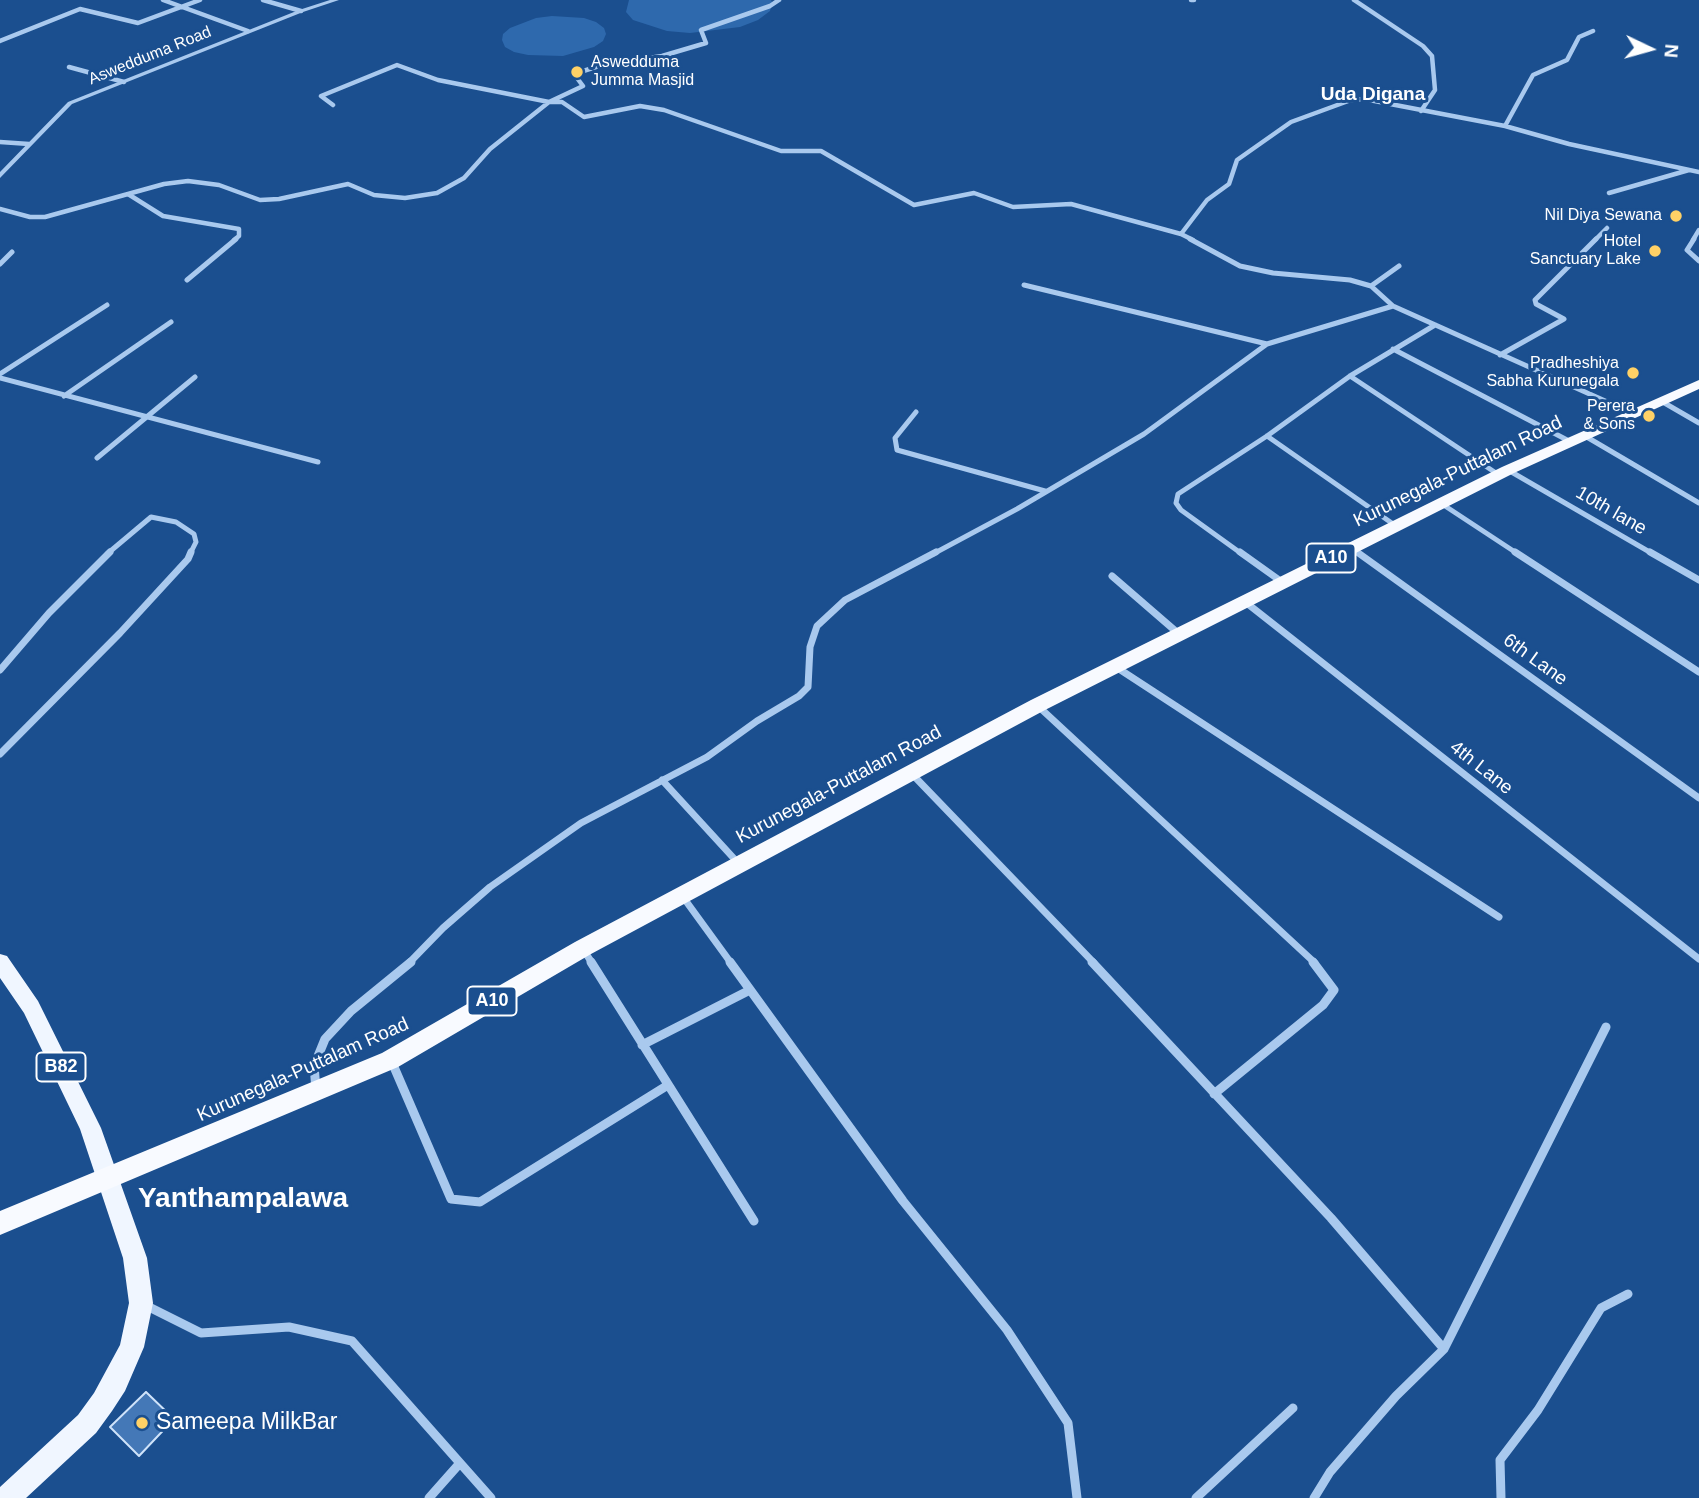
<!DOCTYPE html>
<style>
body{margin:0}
#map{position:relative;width:1699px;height:1498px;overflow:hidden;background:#1b4f8f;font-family:Arial,sans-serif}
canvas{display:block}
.north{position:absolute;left:1615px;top:14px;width:70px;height:70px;-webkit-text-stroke:5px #1b4f8f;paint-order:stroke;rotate:95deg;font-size:19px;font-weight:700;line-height:28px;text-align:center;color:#fff}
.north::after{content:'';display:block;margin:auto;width:24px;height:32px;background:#fff;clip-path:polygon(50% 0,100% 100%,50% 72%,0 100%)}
</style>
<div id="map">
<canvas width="1699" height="1498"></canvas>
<div class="north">N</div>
</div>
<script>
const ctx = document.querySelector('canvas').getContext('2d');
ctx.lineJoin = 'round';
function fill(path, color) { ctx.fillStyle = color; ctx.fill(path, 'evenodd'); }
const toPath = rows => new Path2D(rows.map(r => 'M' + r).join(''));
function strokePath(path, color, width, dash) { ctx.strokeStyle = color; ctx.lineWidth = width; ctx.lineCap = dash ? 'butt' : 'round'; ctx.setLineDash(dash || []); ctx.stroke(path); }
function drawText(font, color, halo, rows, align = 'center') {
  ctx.font = font + ' Arial,sans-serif'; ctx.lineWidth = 6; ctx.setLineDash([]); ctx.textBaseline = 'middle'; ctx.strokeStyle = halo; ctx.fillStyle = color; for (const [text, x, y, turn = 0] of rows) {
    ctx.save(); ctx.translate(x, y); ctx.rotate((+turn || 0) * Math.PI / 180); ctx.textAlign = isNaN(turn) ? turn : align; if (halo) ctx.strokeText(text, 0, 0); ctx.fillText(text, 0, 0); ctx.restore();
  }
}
fill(toPath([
 [629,0,771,0,772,2,770,11,758,20,740,27,690,33,667,31,633,20,626,12],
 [552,16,584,18,596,22,604,28,606,34,603,41,594,47,563,56,528,55,514,52,505,47,502,40,503,34,510,28,536,18]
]), '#2e69ad');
const building = toPath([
 [146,1392,174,1419,139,1456,110,1427,146,1392]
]);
fill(building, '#4478b7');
strokePath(building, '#cfe3fa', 2);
strokePath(toPath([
 [163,0,248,31],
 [263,0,301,11],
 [1191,0,1194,0],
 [1354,0,1423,46,1432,56,1435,90,1421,111],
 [0,41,80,9,138,23,200,0],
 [69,67,124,82],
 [333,105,321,96,397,65,438,80,549,102,562,102,584,117,640,106,664,110,781,151,821,151,914,205,974,193,1013,207,1071,204,1181,234],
 [1505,126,1533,75,1567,60,1579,37,1593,31],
 [0,142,29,144],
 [1609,193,1689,170],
 [128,194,163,216,239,229,239,236,234,240],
 [0,209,30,217,45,217,164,184,188,181,219,185,260,200,279,199,348,184,374,195,405,198,437,193,464,178,490,149,549,102,583,86,574,74,602,65,662,56,706,43,701,30,770,6,779,0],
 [1193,240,1181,234,1207,200,1229,184,1237,160,1291,122,1351,100,1364,99,1505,126,1569,144,1699,172],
 [1595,240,1607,228],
 [1693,240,1699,230]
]), '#a9c9ee', 4.5);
strokePath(toPath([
 [1190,239,1240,266,1273,273,1350,280,1371,286,1393,306,1632,413],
 [1694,239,1687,250,1699,261],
 [0,264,12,252],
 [187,280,236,239],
 [1024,285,1267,344],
 [1371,286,1399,266],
 [1393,349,1571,442],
 [1500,355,1564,319,1536,304,1535,300,1596,239],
 [0,374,107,305],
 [1350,376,1499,475],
 [0,378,318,462],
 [64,396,171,322],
 [1661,401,1699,423],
 [916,412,895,438,897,450,1045,491],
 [1267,436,1396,526],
 [1585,436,1699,503],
 [97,458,195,377],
 [1508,470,1653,554],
 [1442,504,1518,554],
 [1352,548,1360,554],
 [107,554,151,517,176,522,194,534,196,542,190,554],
 [933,554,1017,509,1144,434,1267,344,1393,306],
 [1242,554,1181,510,1176,503,1178,494,1267,436,1350,376,1435,325]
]), '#a9c9ee', 5);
strokePath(toPath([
 [1240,552,1282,582],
 [1357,552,1699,798],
 [1515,552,1699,672],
 [1650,552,1699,580],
 [1112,576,1179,634],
 [1244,601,1699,959],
 [1116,667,1499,917],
 [0,670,49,613,110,552],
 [1038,706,1315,963],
 [0,754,120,633,188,559,191,552],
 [912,774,1094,963],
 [662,780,739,864],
 [683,897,731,963],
 [583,949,592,963],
 [409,963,443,928,490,887,581,823,707,757,757,721,799,696,808,687,810,647,817,626,845,600,936,552]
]), '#a9c9ee', 7);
strokePath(toPath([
 [591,962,754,1221],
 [730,962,903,1201,1007,1330,1068,1423,1077,1498],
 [1092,962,1331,1218,1444,1349],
 [642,1045,750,990],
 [391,1060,451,1199,480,1202,668,1085],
 [316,1089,314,1066,325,1039,351,1011,411,962],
 [1214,1094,1323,1005,1334,990,1313,962],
 [145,1305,201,1333,289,1327,352,1341,491,1498],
 [429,1498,460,1463],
 [1196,1498,1293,1408],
 [1314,1498,1330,1472,1396,1396,1444,1349,1606,1027],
 [1501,1498,1500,1460,1538,1410,1601,1308,1628,1294]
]), '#a9c9ee', 9);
fill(toPath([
 [330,0,339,0,303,12,72,104,0,178,0,172,68,102,299,10,330,0]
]), '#a9c9ee');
fill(toPath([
 [0,954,7,956,38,1001,101,1128,147,1258,153,1303,144,1347,125,1391,112,1411,96,1433,26,1498,0,1498,0,1487,78,1415,94,1393,120,1345,129,1303,123,1258,80,1129,24,1013,0,978,0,954]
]), '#f0f6ff');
fill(toPath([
 [1699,380,1699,389,1514,473,1045,710,591,954,398,1067,0,1235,0,1211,382,1053,575,942,1031,700,1502,467,1699,380]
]), '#f8faff');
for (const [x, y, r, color] of [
 [577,72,7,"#ffd166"],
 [1676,216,7,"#ffd166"],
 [1655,251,7,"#ffd166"],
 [1633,373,7,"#ffd166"],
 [1649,416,7,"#ffd166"],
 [142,1423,7,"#ffd166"]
]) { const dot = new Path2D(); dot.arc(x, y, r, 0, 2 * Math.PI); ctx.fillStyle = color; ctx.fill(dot); strokePath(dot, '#1b4f8f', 2.5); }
drawText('16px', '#fff', '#1b4f8f', [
 ["Aswedduma Road",150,56,-22]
]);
drawText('16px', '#fff', '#1b4f8f', [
 ["Aswedduma",591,63,"left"],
 ["Jumma Masjid",591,81,"left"],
 ["Nil Diya Sewana",1662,216],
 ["Hotel",1641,242],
 ["Sanctuary Lake",1641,260],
 ["Pradheshiya",1619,364],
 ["Sabha Kurunegala",1619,382],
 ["Perera",1635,407],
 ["& Sons",1635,425]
], 'right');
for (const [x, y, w] of [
 [1331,558,49],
 [492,1001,49],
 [61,1067,49]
]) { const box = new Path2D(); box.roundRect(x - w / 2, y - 14.5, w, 29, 5); ctx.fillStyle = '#1b4f8f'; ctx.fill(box); strokePath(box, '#fff', 2); }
drawText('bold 18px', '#fff', null, [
 ["A10",1331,558],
 ["A10",492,1001],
 ["B82",61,1067]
]);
drawText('bold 19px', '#fff', '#1b4f8f', [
 ["Uda Digana",1373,95]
]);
drawText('19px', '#fff', '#1b4f8f', [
 ["Kurunegala-Puttalam Road",1458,472,-26],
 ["10th lane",1611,511,30],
 ["6th Lane",1535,660,36],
 ["4th Lane",1481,768,38],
 ["Kurunegala-Puttalam Road",839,785,-28],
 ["Kurunegala-Puttalam Road",303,1070,-24]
]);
drawText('23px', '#fff', '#1b4f8f', [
 ["Sameepa MilkBar",156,1423]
], 'left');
drawText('bold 28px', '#fff', '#1b4f8f', [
 ["Yanthampalawa",243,1199]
]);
</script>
